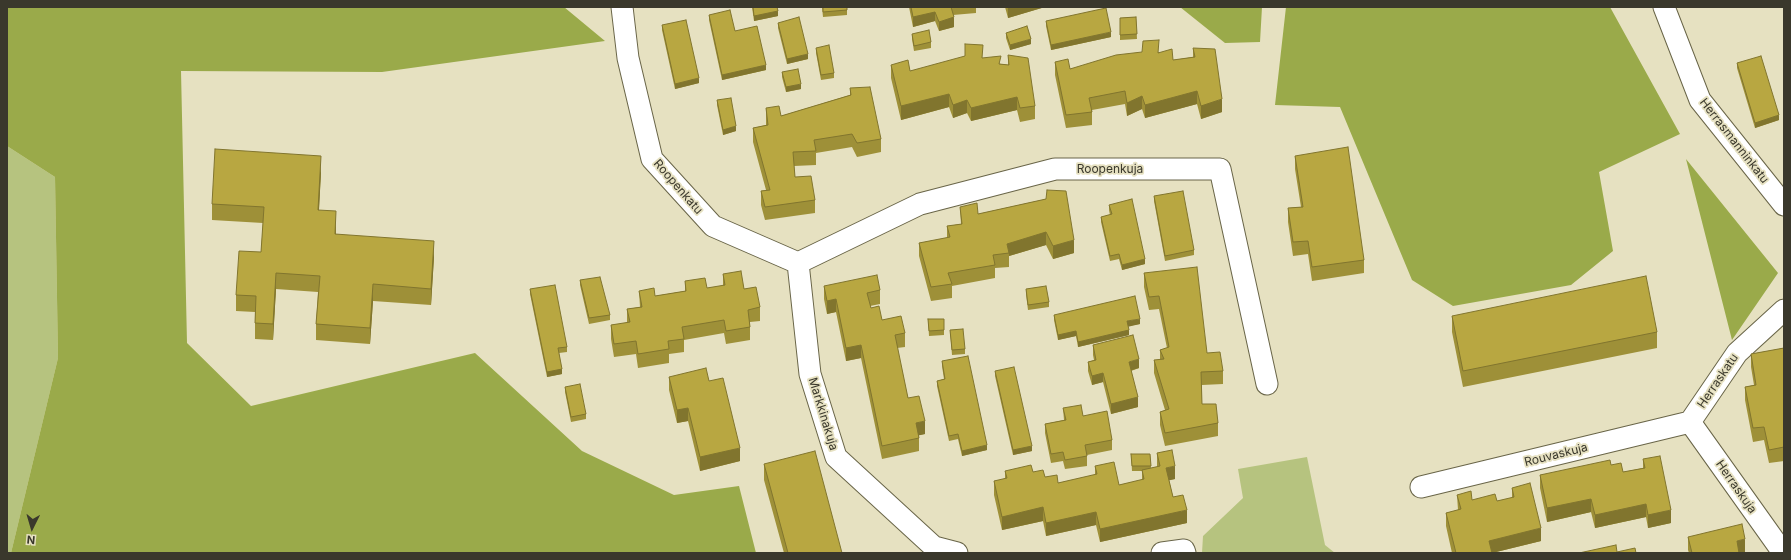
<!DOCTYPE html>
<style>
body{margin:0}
#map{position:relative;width:1791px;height:560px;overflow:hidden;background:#e6e1c1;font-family:Inter,sans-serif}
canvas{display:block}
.frame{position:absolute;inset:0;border:8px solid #3a382c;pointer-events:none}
.north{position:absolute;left:12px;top:508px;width:40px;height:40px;-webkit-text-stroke:3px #e6e1c1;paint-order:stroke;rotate:185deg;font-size:11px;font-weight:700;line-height:16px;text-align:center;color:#3a382c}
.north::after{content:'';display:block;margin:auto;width:14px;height:18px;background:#3a382c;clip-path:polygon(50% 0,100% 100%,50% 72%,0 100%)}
</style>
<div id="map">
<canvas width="1791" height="560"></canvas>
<div class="frame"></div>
<div class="north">N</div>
</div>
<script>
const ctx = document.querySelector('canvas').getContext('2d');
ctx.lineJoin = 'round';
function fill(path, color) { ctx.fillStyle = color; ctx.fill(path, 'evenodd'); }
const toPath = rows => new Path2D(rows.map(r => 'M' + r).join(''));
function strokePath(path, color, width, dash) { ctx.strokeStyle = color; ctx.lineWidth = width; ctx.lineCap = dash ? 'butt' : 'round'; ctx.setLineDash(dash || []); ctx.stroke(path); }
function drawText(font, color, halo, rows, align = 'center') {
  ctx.font = font + ' Inter,sans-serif'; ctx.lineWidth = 3.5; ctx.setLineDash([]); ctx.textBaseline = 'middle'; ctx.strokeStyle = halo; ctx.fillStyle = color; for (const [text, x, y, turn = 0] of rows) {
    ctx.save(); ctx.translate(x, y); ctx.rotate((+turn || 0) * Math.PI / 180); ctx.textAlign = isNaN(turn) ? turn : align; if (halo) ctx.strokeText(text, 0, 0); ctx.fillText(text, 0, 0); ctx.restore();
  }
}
fill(toPath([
 [7,146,55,177,58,358,11,553,7,553],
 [1307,457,1325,545,1335,553,1202,553,1203,536,1243,498,1238,469]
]), '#b6c37f');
fill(toPath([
 [7,7,564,7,605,41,382,72,181,71,187,343,251,406,475,353,582,451,674,495,739,486,756,553,11,553,58,358,55,177,7,146],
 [1180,7,1262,7,1260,42,1225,43],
 [1286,7,1610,7,1680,134,1599,172,1613,251,1571,285,1453,306,1412,280,1340,107,1275,105],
 [1686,159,1778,273,1732,340]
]), '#9aaa4a');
const minor = toPath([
 [622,7,628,58,652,159,713,226,798,263],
 [1664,7,1700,100,1784,205],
 [798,263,920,204,1055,169,1220,169,1267,384],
 [798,263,810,374,836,457,934,547,957,553],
 [1690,422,1779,547,1781,553],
 [1690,422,1737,353,1784,310],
 [1421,487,1690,422],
 [1162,553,1184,550,1185,553]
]);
strokePath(minor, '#696548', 23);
strokePath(minor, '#fff', 21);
fill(toPath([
 [752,7,777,7,778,16,754,21],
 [822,7,847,7,847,15,823,17],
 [863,7,885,7,863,8],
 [909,7,976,7,976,13,953,15,954,27,939,31,935,21,913,27],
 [1005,7,1045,7,1008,18],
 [709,15,735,31,766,70,722,80,709,20],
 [1136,17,1137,39,1120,40,1120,18],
 [1046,21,1111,37,1051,50,1046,26],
 [778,23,808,59,787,64,778,28],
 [662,25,699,83,675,89,662,30],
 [1006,33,1031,44,1010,50,1006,38],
 [912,34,931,42,931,48,914,51,912,39],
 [816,48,834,73,834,78,821,80,816,53],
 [1193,48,1222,112,1201,119,1197,104,1145,118,1142,109,1127,116,1125,104,1092,110,1092,125,1066,128,1055,75,1055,62,1070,69,1159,52,1173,60,1193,57],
 [1008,55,1035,106,1035,119,1020,122,1017,110,971,121,967,113,953,118,949,107,901,120,891,78,891,65,910,71,983,58,1001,64,1008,65],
 [1737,63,1779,120,1755,128,1737,68],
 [782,72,801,89,786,92,782,77],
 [850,88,881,139,881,152,857,157,852,147,816,153,816,165,794,166,795,177,815,200,815,213,765,220,761,205,761,191,766,190,753,142,753,128,766,125,766,108,781,116,850,95],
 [717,100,736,131,723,135,717,105],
 [1295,156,1364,260,1364,273,1312,281,1308,254,1293,256,1288,222,1288,208,1301,207,1295,169],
 [321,172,319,210,336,227,336,234,434,257,431,305,373,301,370,344,316,340,316,324,318,292,276,289,273,340,255,339,255,312,236,311,236,295,261,252,263,223,212,220,212,204],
 [1154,196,1194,250,1194,255,1165,261,1154,201],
 [1046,199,1074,253,1053,259,1046,245,1009,256,1009,267,995,268,995,278,952,286,952,298,931,301,919,256,919,243,947,238,947,226,961,224,960,207,978,214],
 [1109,205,1145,264,1122,270,1119,259,1110,261,1101,222,1101,217,1110,215,1109,210],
 [1144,273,1207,353,1223,371,1223,384,1202,385,1202,404,1218,423,1218,436,1165,446,1160,425,1160,412,1165,410,1154,373,1154,360,1160,360,1160,350,1167,348,1159,309,1149,310,1144,287],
 [723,274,744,289,760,307,760,321,750,322,750,340,726,344,724,333,684,340,684,352,669,354,669,363,638,368,636,354,614,357,611,339,611,325,627,323,627,309,640,307,639,291,655,296,685,291,685,281,707,288,723,286],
 [580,280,610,315,610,320,589,324,580,285],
 [824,286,880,290,880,304,870,306,871,308,882,320,905,333,905,347,897,348,908,398,925,434,919,435,919,451,882,459,861,358,846,361,836,312,827,314,824,299],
 [530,289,567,347,567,352,559,353,562,374,547,377,530,294],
 [1026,289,1049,302,1049,307,1028,310,1026,294],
 [1054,315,1140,324,1128,326,1129,335,1078,347,1076,336,1058,340,1054,320],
 [1452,316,1657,332,1657,348,1463,387,1452,332],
 [928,319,944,319,944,335,929,336],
 [950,330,965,349,965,354,952,355],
 [1093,345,1139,368,1131,371,1138,407,1111,414,1103,382,1092,385,1088,371,1088,362,1094,360,1093,355],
 [1784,348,1784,461,1769,463,1764,440,1753,442,1745,400,1745,387,1754,385,1751,367,1751,354],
 [942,361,987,450,962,456,958,439,949,441,937,386,937,381,944,379,942,366],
 [995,371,1032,451,1013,455,995,376],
 [669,377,709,381,740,461,700,471,688,421,677,423,669,390],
 [565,387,586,414,586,419,571,422,565,392],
 [1063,408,1112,440,1112,450,1087,455,1087,466,1065,469,1063,461,1051,463,1045,433,1045,424,1064,420],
 [1157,453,1175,479,1169,480,1173,497,1187,523,1100,542,1096,525,1046,536,1043,521,1002,530,994,495,994,481,1005,479,1005,471,1033,472,1058,483,1095,475,1095,466,1119,485,1142,480,1142,471,1132,471,1131,454,1150,454,1151,468,1157,467],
 [1643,459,1671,523,1648,528,1646,517,1595,528,1591,512,1547,522,1540,488,1540,475,1611,465,1623,472,1643,468],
 [764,464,842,553,784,553,764,480],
 [1512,488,1541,541,1492,553,1452,553,1446,526,1446,513,1458,510,1457,495,1472,500,1497,501,1512,498],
 [1688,537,1745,552,1741,553,1689,553,1688,550]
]), '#9e9038');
fill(toPath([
 [1013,7,1045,7,1008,18,1008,8],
 [778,11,778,16,754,21,754,16],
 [935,12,935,21,913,27,913,17],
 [954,17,954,27,939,31,939,22],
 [1111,32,1111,37,1051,50,1051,45],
 [1031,39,1031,44,1010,50,1010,45],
 [808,54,808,59,787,64,787,59],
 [766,65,766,70,722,80,722,75],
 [699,78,699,83,675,89,675,84],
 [801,84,801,89,786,92,786,87],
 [1197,91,1197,104,1145,118,1145,105],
 [949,94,949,107,901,120,901,106],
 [1142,96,1142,109,1127,116,1127,103],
 [1017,97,1017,110,971,121,971,108],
 [1222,99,1222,112,1201,119,1201,106],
 [967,100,967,113,953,118,953,105],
 [1779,115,1779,120,1755,128,1755,123],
 [736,126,736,131,723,135,723,130],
 [321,156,321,172,318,226,318,210],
 [336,211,336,227,335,250,335,234],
 [1046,232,1046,245,1009,256,1009,253,1007,244],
 [1074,240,1074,253,1053,259,1053,246],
 [434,241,434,257,431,305,431,289],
 [1145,259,1145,264,1122,270,1122,265],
 [276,273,276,289,273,340,273,324],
 [373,284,373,301,370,344,370,328],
 [836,299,836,312,827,314,827,301],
 [1140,319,1140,324,1127,327,1127,321],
 [1129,330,1129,335,1078,347,1078,342],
 [1076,331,1076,336,1058,340,1058,335],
 [861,345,861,358,846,361,846,348],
 [1139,359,1139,368,1129,371,1129,362],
 [562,369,562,374,547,377,547,372],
 [1103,373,1103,382,1092,385,1092,376],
 [1138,397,1138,407,1111,414,1111,404],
 [688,408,688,421,677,423,677,410],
 [925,421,925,434,916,436,916,423],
 [987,445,987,450,962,456,962,451],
 [1032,446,1032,451,1013,455,1013,450],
 [740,448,740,461,700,471,700,457],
 [1175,466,1175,479,1166,481,1166,468],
 [1591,499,1591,512,1547,522,1547,508],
 [1646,504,1646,517,1595,528,1595,515],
 [1043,507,1043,521,1002,530,1002,517],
 [1187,510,1187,523,1100,542,1100,529],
 [1671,510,1671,523,1648,528,1648,515],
 [1096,512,1096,525,1046,536,1046,523],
 [1541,528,1541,541,1492,553,1489,541],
 [1745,539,1745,552,1737,553,1737,541]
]), '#81752e');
const building = toPath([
 [753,7,777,7,778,11,754,16,753,7],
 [823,7,847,7,847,10,823,12,823,7],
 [911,7,951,7,954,17,939,22,935,12,913,17,911,7],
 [1106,8,1111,32,1051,45,1046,21,1106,8],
 [730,10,735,31,757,26,766,65,722,75,709,15,730,10],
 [799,17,808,54,787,59,778,23,799,17],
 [1136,17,1137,34,1120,35,1120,18,1136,17],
 [686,20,699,78,675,84,662,25,686,20],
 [1027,26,1031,39,1010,45,1006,33,1027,26],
 [929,30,931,42,914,46,912,34,929,30],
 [1159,40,1158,53,1172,49,1173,60,1195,57,1193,48,1215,49,1222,99,1201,106,1197,91,1145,105,1142,96,1127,103,1125,91,1089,98,1092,112,1066,115,1055,62,1068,59,1070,69,1116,55,1142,52,1143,41,1159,40],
 [965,44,983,45,982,58,1001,56,999,64,1009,65,1008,55,1028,58,1035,106,1020,108,1017,97,971,108,967,100,953,105,949,94,901,106,891,65,908,60,910,71,965,56,965,44],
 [829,45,834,73,821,75,816,48,829,45],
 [1761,56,1779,115,1755,123,1737,63,1761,56],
 [798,69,801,84,786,87,782,72,798,69],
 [870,87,881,139,857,143,852,134,814,140,816,151,793,152,795,177,811,176,815,200,765,207,761,191,770,190,753,128,768,125,766,108,779,106,781,116,851,95,850,88,870,87],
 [731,98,736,126,723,130,717,100,731,98],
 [1348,147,1364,260,1312,267,1308,241,1293,242,1288,208,1303,207,1295,156,1348,147],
 [215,149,321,156,318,210,336,211,335,234,434,241,431,289,373,284,370,328,316,324,320,276,276,273,273,324,255,323,256,296,236,295,239,251,261,252,264,207,212,204,215,149],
 [1047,190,1066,191,1074,240,1053,246,1046,232,1007,244,1009,253,993,255,995,265,948,273,952,284,931,287,919,243,950,237,947,226,962,224,960,207,977,203,978,214,1046,199,1047,190],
 [1183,191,1194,250,1165,256,1154,196,1183,191],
 [1132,199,1145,259,1122,265,1119,254,1110,256,1101,217,1112,214,1109,205,1132,199],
 [1197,267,1207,353,1220,352,1223,371,1201,372,1202,404,1216,404,1218,423,1165,433,1160,412,1169,409,1154,360,1164,359,1160,350,1169,347,1159,296,1149,297,1144,273,1197,267],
 [741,271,744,289,756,287,760,307,748,310,750,327,726,331,724,320,682,327,684,339,668,341,669,349,638,354,636,341,614,344,611,325,630,322,627,309,642,307,639,291,654,288,655,296,686,291,685,281,705,278,707,288,725,285,723,274,741,271],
 [877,275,880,290,867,293,871,308,879,306,882,320,901,316,905,333,895,335,908,398,919,396,925,421,916,423,919,438,882,446,861,345,846,348,836,299,827,301,824,286,877,275],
 [1646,276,1657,332,1463,371,1452,316,1646,276],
 [600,277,610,315,589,318,580,280,600,277],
 [555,285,567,347,558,348,562,369,547,372,530,289,555,285],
 [1046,286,1049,302,1028,305,1026,289,1046,286],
 [1135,296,1140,319,1127,321,1129,330,1078,342,1076,331,1058,335,1054,315,1135,296],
 [928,319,944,319,944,330,929,331,928,319],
 [963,329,965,349,952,350,950,330,963,329],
 [1133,335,1139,359,1129,362,1138,397,1111,404,1103,373,1092,376,1088,362,1096,360,1093,345,1133,335],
 [1784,348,1784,447,1769,450,1764,427,1753,428,1745,387,1756,385,1751,354,1784,348],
 [968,356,987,445,962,451,958,434,949,436,937,381,945,379,942,361,968,356],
 [1014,367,1032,446,1013,450,995,371,1014,367],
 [706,368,709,381,723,378,740,448,700,457,688,408,677,410,669,377,706,368],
 [580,384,586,414,571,417,565,387,580,384],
 [1081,405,1083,416,1107,411,1112,440,1085,445,1087,456,1065,460,1063,452,1051,454,1045,424,1066,420,1063,408,1081,405],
 [1172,450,1175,466,1166,468,1173,497,1183,495,1187,510,1100,529,1096,512,1046,523,1043,507,1002,517,994,481,1007,478,1005,471,1031,465,1033,472,1043,470,1045,477,1057,475,1058,483,1097,474,1095,466,1114,462,1119,485,1144,479,1142,470,1160,466,1157,453,1172,450],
 [815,451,842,553,788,553,764,464,815,451],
 [1131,454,1150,454,1151,466,1132,466,1131,454],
 [1660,456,1671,510,1648,515,1646,504,1595,515,1591,499,1547,508,1540,475,1610,460,1611,465,1621,463,1623,472,1645,468,1643,459,1660,456],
 [1530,483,1541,528,1489,541,1492,553,1456,553,1446,513,1461,509,1457,495,1471,491,1472,500,1495,494,1497,501,1514,497,1512,488,1530,483],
 [1742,524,1745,539,1737,541,1739,553,1692,553,1688,537,1742,524],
 [1616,545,1617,552,1635,548,1636,553,1579,553,1616,545]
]);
fill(building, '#b8a741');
strokePath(building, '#81752e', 1);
drawText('12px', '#3a382c', '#e6e1c1', [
 ["Herrasmanninkatu",1734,141,52],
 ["Roopenkuja",1110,169],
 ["Roopenkatu",678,187,49],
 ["Herraskatu",1718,381,-56],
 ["Markkinakuja",823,414,73],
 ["Rouvaskuja",1556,455,-14],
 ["Herraskuja",1736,487,55]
]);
</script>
